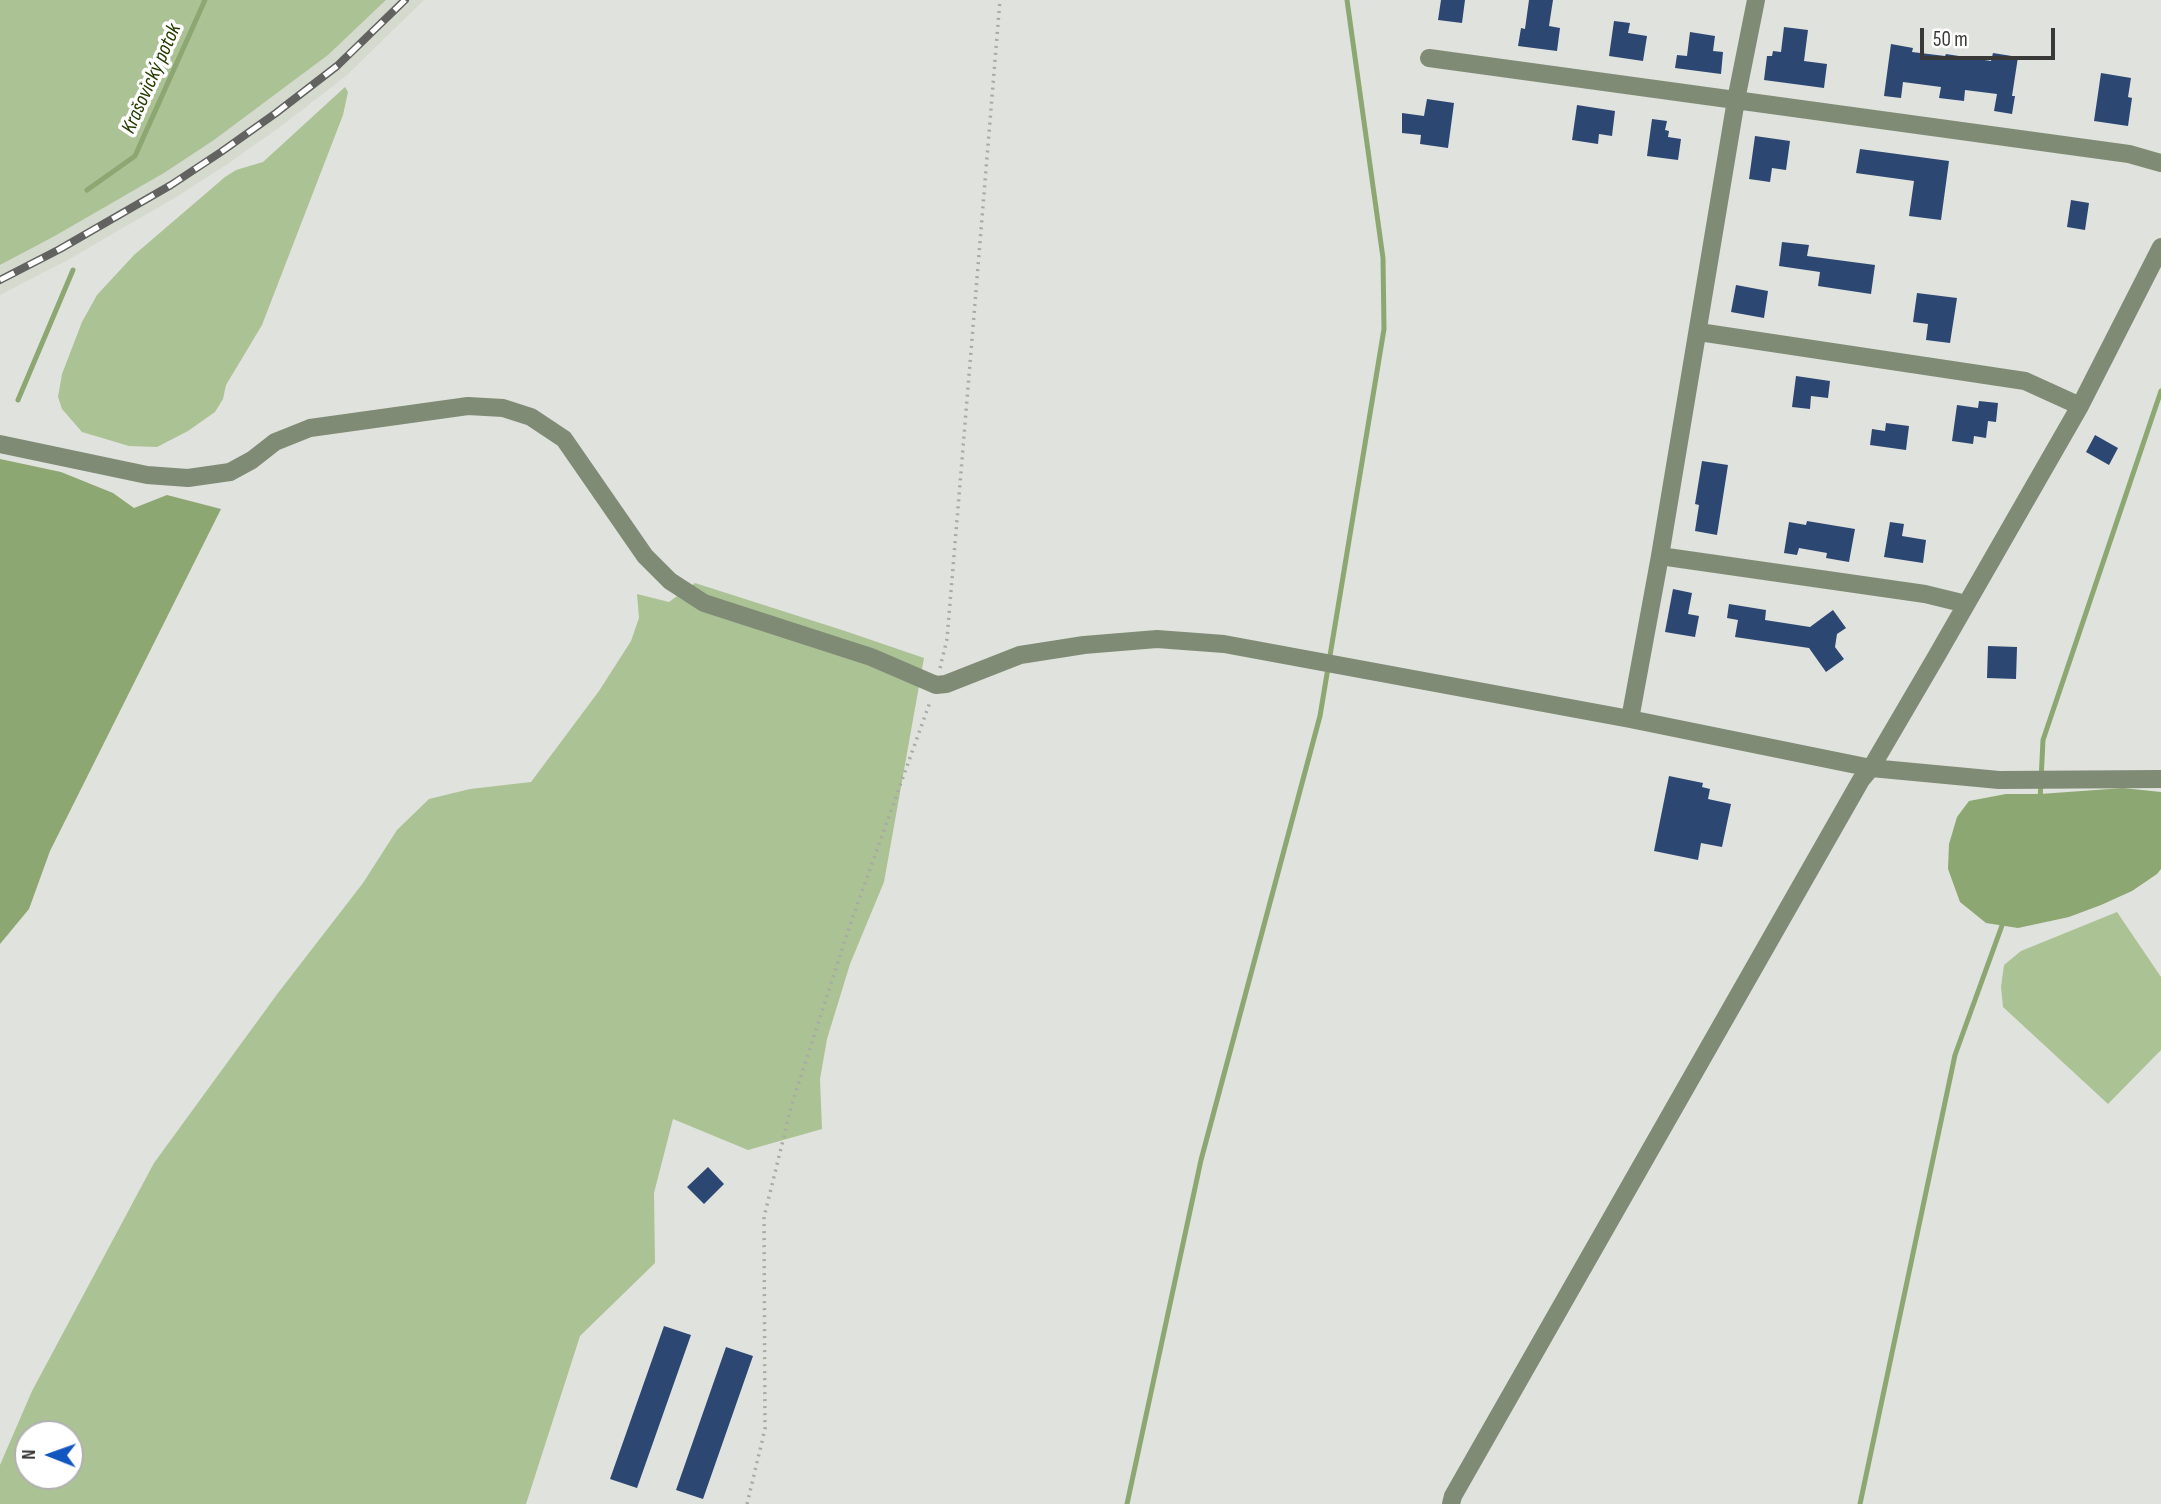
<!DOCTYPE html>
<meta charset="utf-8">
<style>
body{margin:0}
#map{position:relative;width:2161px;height:1504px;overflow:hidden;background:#e0e2dd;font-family:"Sofia Sans Condensed",sans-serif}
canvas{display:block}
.north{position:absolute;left:14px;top:1420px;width:70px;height:70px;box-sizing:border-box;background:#fff;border:2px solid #afb0af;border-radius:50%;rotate:271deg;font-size:19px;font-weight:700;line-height:28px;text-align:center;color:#383937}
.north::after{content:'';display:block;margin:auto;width:24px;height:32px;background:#1256c0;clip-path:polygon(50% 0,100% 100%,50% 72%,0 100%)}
.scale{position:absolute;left:1920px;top:28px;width:135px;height:32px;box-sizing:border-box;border:4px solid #383937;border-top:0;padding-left:9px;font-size:21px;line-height:24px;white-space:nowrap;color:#383937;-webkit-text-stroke:5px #fff;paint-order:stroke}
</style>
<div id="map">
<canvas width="2161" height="1504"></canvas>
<div class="north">N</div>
<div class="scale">50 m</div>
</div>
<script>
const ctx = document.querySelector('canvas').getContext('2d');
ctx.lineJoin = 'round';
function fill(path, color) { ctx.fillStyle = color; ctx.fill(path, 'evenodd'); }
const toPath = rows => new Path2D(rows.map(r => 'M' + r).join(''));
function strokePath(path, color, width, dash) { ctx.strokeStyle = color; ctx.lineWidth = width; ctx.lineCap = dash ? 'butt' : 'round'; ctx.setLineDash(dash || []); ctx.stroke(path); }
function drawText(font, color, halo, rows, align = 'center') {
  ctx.font = font + ' "Sofia Sans Condensed",sans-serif'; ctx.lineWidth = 7; ctx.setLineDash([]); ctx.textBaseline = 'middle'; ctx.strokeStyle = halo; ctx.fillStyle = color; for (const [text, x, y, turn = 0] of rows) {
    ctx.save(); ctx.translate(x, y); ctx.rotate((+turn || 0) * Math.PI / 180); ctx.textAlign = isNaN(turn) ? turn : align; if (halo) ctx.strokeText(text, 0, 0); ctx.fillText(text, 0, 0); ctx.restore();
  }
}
fill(toPath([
 [386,0,424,0,346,76,284,124,229,163,178,196,66,261,0,295,0,265,53,237,164,173,214,140,328,55]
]), '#d4dace');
fill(toPath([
 [0,0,386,0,328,55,214,140,164,173,53,237,0,265],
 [345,87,348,92,343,115,262,325,226,385,223,399,215,412,188,431,157,447,129,446,82,432,62,409,58,397,62,374,82,322,97,295,134,255,225,177,236,170,263,162],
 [695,583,845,631,924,658,884,882,850,964,827,1039,820,1079,822,1129,748,1150,673,1119,654,1193,655,1263,580,1336,526,1504,0,1504,0,1465,32,1391,154,1163,278,993,363,883,397,830,429,799,470,789,531,782,599,691,631,641,639,618,637,594,669,602],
 [28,1434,70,1434,70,1476,28,1476],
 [2117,912,2161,977,2161,1050,2108,1104,2003,1007,2001,987,2004,965,2021,951]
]), '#abc295');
fill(toPath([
 [0,459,61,472,113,493,134,508,167,495,221,509,50,851,29,909,0,944],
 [2123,788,2161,792,2161,869,2157,874,2132,891,2101,905,2069,917,2018,928,1986,923,1960,902,1948,869,1949,844,1957,817,1969,801,2006,794,2040,794]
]), '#8da772');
strokePath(toPath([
 [87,190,135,156,205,0],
 [18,400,73,270],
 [2040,801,2043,740,2161,391],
 [1127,1504,1201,1160,1320,716,1384,329,1383,258,1347,0],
 [1860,1504,1955,1055,2004,920]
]), '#8da772', 5);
fill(toPath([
 [1441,0,1465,0,1462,23,1438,20],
 [1529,0,1553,0,1549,26,1560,28,1557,51,1518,46,1521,28,1525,29],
 [1614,21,1630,23,1628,33,1647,36,1643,61,1609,56],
 [1784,27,1808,30,1804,61,1827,64,1824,88,1764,80,1767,56,1772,56,1773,51,1781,52],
 [1690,32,1715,36,1713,51,1723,52,1721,74,1675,68,1677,55,1687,56],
 [1891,44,1913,48,1912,52,1945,56,1946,54,1991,61,1993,53,2018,57,2012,96,2015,96,2012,114,1994,111,1997,94,1965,90,1964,101,1939,98,1941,87,1903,82,1901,98,1884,96],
 [2101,73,2131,78,2128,97,2132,98,2128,126,2094,121],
 [1427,99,1454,103,1448,148,1420,144,1421,135,1402,133,1402,113,1424,116],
 [1577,105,1615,111,1612,136,1599,134,1598,144,1572,140],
 [1652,119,1667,121,1665,130,1669,131,1668,137,1681,139,1678,160,1647,156],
 [1755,136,1790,141,1786,170,1772,168,1770,182,1749,179],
 [1860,149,1949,161,1941,220,1909,216,1914,181,1856,173],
 [2071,200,2089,203,2085,230,2067,227],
 [1782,242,1809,245,1807,256,1875,265,1871,294,1818,286,1820,272,1779,266],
 [1736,285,1768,291,1764,318,1731,312],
 [1917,293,1957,298,1950,343,1926,340,1928,324,1913,322],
 [1796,376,1830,381,1828,398,1811,396,1810,409,1792,407],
 [1979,401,1998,403,1996,422,1988,421,1986,438,1974,436,1973,444,1952,441,1957,405,1978,408],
 [1886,423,1909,426,1906,450,1870,445,1872,429,1885,431],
 [2095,435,2118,448,2109,465,2086,452],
 [1702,461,1728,465,1717,535,1695,531,1699,505,1695,504],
 [1807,521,1855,529,1849,562,1826,558,1827,553,1799,548,1797,555,1784,553,1789,522,1806,525],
 [1890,522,1904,524,1902,536,1926,540,1923,563,1884,557],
 [1673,589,1692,593,1688,614,1699,616,1695,637,1665,632],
 [1729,604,1766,610,1765,620,1810,627,1833,610,1846,628,1837,634,1835,647,1844,659,1826,672,1809,648,1735,637,1738,620,1727,618],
 [1988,646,2017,647,2016,679,1987,678],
 [1669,776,1703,783,1702,787,1710,789,1708,799,1731,804,1722,847,1701,843,1698,860,1654,851],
 [708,1167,724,1184,704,1204,687,1187],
 [664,1326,691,1335,637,1488,610,1479],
 [726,1347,753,1356,703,1499,676,1490]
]), '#2d4773');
strokePath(toPath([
 [940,668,947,639,962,460,1000,0],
 [747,1504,765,1429,764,1217,792,1104,850,925,930,702]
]), '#a8aaa6', 3.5, [2, 5]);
strokePath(toPath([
 [1429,58,2129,154,2161,163],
 [1699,332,2025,381,2080,406],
 [0,444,147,475,188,478,230,472,252,460,275,442,310,428,468,406,503,408,531,417,564,439,645,556,670,581,704,603,871,657,936,685,946,684,1020,655,1084,645,1157,639,1224,644,1630,719,1871,768,1999,780,2161,779],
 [1660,556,1925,594,1966,604],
 [1630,719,1660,556,1736,100,1756,0],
 [1451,1504,1453,1496,1861,780,1871,768,1936,657,2080,406,2161,247]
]), '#808b75', 18);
const rail = toPath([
 [0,280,60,249,171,185,221,152,276,113,337,66,405,0]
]);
strokePath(rail, '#626361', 8);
strokePath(rail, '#fff', 5, [16]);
drawText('italic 21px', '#253c00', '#fff', [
 ["Krašovický potok",152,79,-66]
]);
</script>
